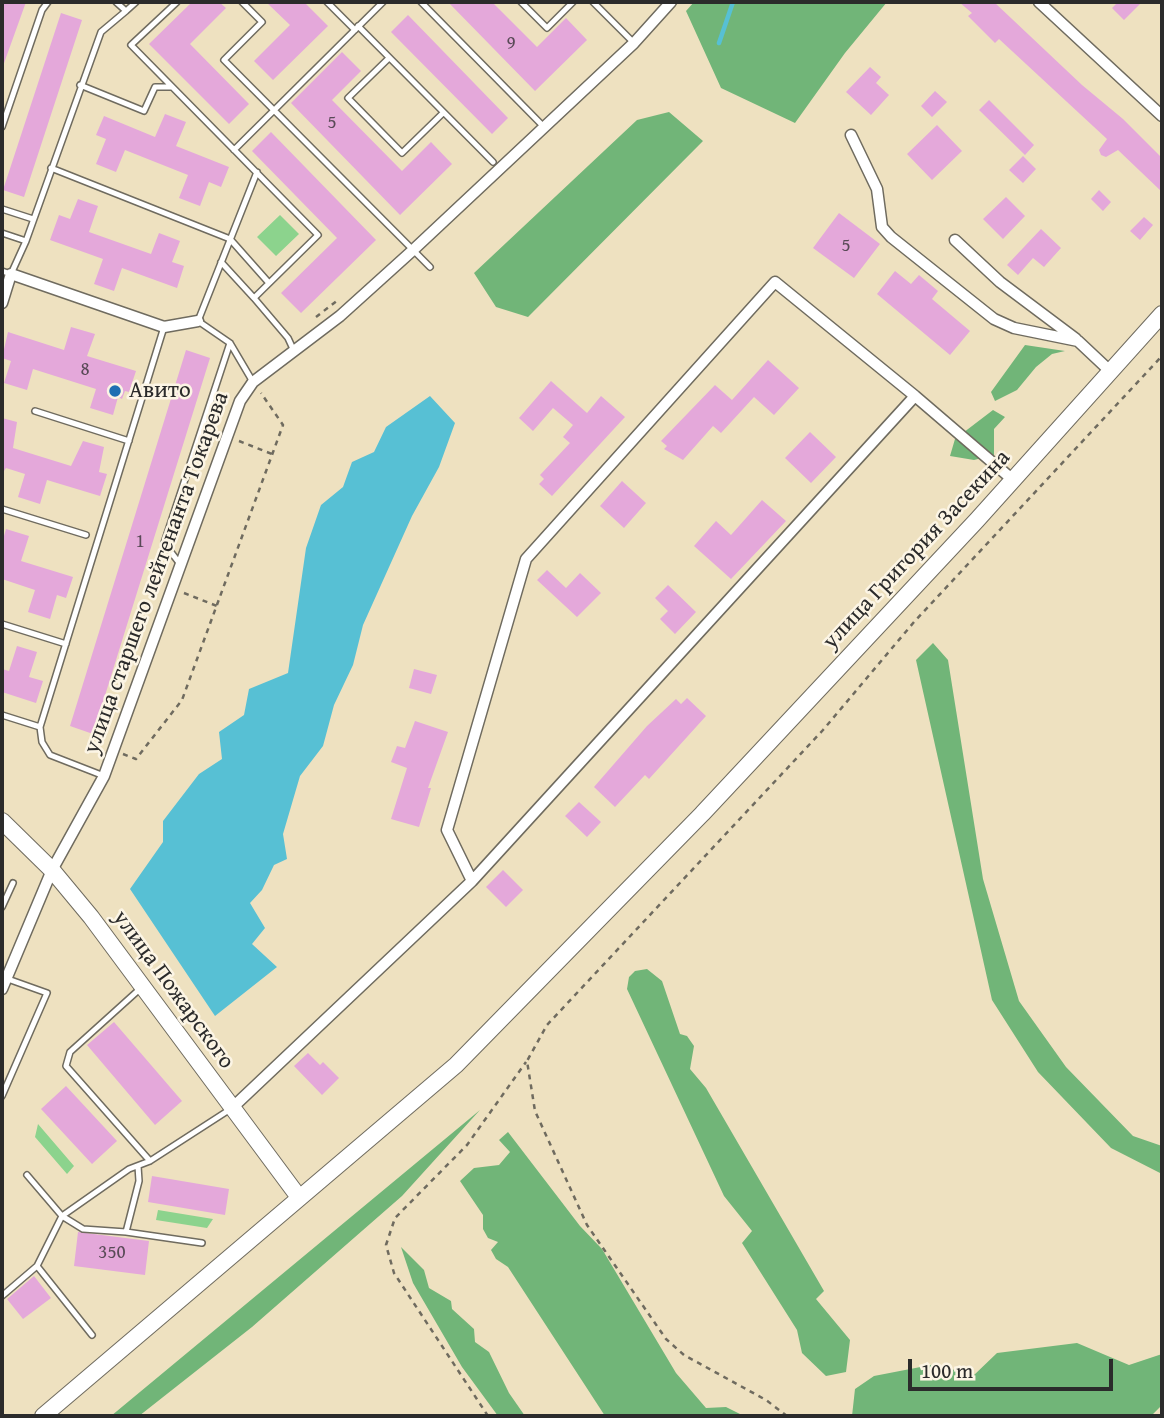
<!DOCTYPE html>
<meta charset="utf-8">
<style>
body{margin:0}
#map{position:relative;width:1164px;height:1418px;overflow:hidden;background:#eee1c0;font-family:"Gentium Book Plus",serif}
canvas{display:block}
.frame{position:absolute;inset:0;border:4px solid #2b2b2b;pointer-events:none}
.scale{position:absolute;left:908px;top:1359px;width:205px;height:32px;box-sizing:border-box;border:4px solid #2b2b2b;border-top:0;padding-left:9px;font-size:21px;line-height:24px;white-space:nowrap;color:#2b2b2b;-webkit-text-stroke:5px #fcf5e5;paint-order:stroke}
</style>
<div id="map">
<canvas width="1164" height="1418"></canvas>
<div class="frame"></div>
<div class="scale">100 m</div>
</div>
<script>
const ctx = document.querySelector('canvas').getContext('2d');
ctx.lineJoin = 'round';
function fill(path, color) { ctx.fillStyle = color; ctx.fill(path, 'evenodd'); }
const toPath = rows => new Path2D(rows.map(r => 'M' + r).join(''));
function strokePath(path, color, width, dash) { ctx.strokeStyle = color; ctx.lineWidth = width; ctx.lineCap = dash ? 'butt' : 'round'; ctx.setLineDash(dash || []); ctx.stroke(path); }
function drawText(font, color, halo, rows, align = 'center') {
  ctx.font = font + ' "Gentium Book Plus",serif'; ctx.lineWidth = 5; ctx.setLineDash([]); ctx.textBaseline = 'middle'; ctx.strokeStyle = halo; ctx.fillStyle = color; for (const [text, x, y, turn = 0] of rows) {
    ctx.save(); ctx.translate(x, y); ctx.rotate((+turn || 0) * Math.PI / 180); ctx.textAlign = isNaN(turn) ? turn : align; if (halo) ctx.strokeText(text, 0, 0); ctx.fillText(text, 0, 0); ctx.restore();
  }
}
fill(toPath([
 [280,215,299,234,276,256,257,237],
 [38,1124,74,1166,67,1174,35,1137],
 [158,1210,213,1219,207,1228,156,1220]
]), '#8cd38d');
fill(toPath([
 [694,2,887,2,845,53,795,123,721,88,686,11],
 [669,112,703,141,528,317,496,307,474,273,637,120],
 [1025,345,1065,351,1052,354,1036,367,1017,390,995,401,991,392],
 [993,410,1005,417,994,429,994,455,974,460,950,456,955,439],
 [933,643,948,660,983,879,1019,1001,1066,1067,1133,1136,1162,1146,1162,1174,1111,1148,1038,1072,992,1000,916,660],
 [647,969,662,981,680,1034,687,1036,694,1046,690,1069,706,1088,824,1291,816,1299,850,1340,846,1372,826,1376,802,1353,797,1330,742,1243,752,1231,724,1196,627,989,629,977,635,971],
 [480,1110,402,1196,252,1327,139,1416,111,1416],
 [508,1132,580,1226,602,1249,676,1373,706,1408,726,1407,744,1416,605,1416,508,1267,496,1259,491,1250,498,1242,488,1238,483,1229,483,1215,460,1181,474,1168,499,1165,510,1152,499,1140],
 [401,1247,424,1270,429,1288,451,1301,452,1309,474,1329,475,1342,489,1352,509,1393,525,1416,498,1416,462,1367,413,1283],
 [1077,1343,1129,1365,1162,1354,1162,1405,1151,1416,852,1416,855,1389,874,1376,936,1364,973,1376,997,1353]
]), '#71b578');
fill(toPath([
 [430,396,455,423,439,467,412,516,363,625,353,665,334,705,323,746,300,776,283,834,287,859,274,865,262,890,250,903,265,928,252,944,277,967,215,1016,130,889,163,842,163,821,199,774,222,759,219,732,244,715,249,689,288,673,306,548,321,505,343,487,352,462,374,452,386,427]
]), '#57c0d4');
strokePath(toPath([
 [719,43,733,2]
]), '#57c0d4', 4.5);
fill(toPath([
 [2,2,26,2,3,66,2,65],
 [192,2,219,2,226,8,190,44,249,104,229,124,149,44],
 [266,2,304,2,328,26,273,80,254,61,290,25],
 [448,2,492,2,537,47,566,18,587,40,535,91],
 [959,2,994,2,1082,85,1123,119,1162,158,1162,192,1118,150,1106,157,1101,155,1099,150,1107,139,999,39,995,43,968,16,972,13],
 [1118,2,1142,2,1124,20,1112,8],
 [61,13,82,20,24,197,3,190],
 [408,15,508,118,492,134,391,32],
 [342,52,361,71,332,100,402,171,431,142,452,164,400,215,291,103],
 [870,67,881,77,876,83,889,95,871,115,846,92],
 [935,91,947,102,932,117,921,106],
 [989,100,1034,145,1025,155,979,110],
 [165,114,186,122,176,146,229,167,221,187,209,182,200,206,179,198,188,175,125,150,116,172,96,164,106,139,96,135,104,116,155,137],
 [937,125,962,151,932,180,907,154],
 [271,132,376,240,301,313,281,293,337,238,252,151],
 [1023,156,1036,169,1023,183,1009,170],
 [1099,190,1111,202,1103,211,1091,199],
 [1006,197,1025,216,1003,239,983,219],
 [78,199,98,206,89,232,151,254,159,233,180,241,172,262,184,266,177,288,122,268,114,291,94,284,103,259,50,240,59,215,70,219],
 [839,213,880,244,854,278,813,248],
 [1144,217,1153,225,1140,240,1130,231],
 [1041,229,1061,248,1044,267,1033,258,1018,275,1007,265],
 [895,271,911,284,919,275,938,291,932,299,970,331,950,355,877,294],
 [71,327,95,334,87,356,136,371,129,392,125,391,122,399,118,397,113,415,90,408,96,389,33,369,27,390,4,383,11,361,2,358,8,332,64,350],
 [186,350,210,358,93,734,70,726],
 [768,360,799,388,774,415,754,397,721,433,713,426,683,460,664,449,667,446,661,441,715,385,732,400],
 [551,381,587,413,601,396,625,417,552,496,539,484,544,479,540,475,570,443,563,437,573,425,553,408,533,431,519,418],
 [2,418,17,422,13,448,71,466,83,441,104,447,99,472,107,474,100,496,47,480,40,504,18,497,25,474,6,468,2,474],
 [810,432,836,457,811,483,785,458],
 [622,481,646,503,624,528,600,506],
 [762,500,786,521,731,579,694,546,716,521,731,535],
 [6,529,29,536,21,561,73,577,66,598,57,595,50,619,28,612,35,590,2,579,2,543],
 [547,570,566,588,580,573,601,593,577,617,537,580],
 [668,585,696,612,675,634,660,619,668,611,655,598],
 [17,646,37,652,29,677,43,681,36,703,2,692,2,669,9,671],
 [414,669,437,675,431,694,409,688],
 [687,698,706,716,649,779,645,775,615,807,594,787,647,726,676,699,681,704],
 [415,721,448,732,428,788,431,788,419,827,391,819,407,768,391,762,397,746,405,748],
 [579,802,601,822,587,837,565,816],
 [503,870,523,890,506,907,486,887],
 [114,1022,182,1101,155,1125,87,1045],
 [308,1053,320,1065,323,1062,339,1078,322,1095,294,1066],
 [66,1086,117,1141,92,1164,41,1109],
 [152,1176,229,1189,225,1215,148,1202],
 [78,1232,149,1241,145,1275,74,1266],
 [34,1276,51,1298,23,1319,7,1299]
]), '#e4a8da');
const lane = toPath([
 [116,2,126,11,136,2],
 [177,2,131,45,318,235,254,298,288,338,294,351],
 [242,2,262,22,224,60,430,267],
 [327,2,355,30],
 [421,2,544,127],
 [521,2,547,28,573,2],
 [593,2,634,43],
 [358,26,493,162],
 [389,58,348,98,402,153,443,113],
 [80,85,144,111,155,87,172,87],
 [2,127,42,10,48,2],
 [234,150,383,2],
 [51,168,230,239,269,283],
 [2,209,33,219],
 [2,233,26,241],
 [221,262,254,298],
 [2,271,11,274,26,241,101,32,126,11],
 [253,382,230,343,198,321,257,172],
 [35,411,129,441],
 [2,509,86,535],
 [180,564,164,543,230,343],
 [2,624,66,644],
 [2,715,40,727],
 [104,776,50,755,42,742,40,727,164,327],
 [2,907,13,883],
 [142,987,70,1052,66,1066,150,1161],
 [2,1096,47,993,5,978],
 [27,1175,62,1216,83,1229,126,1232,202,1243],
 [126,1232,139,1181,138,1166],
 [37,1266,92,1335],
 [2,1296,37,1266,62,1216,129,1169,150,1161,229,1110]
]);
const street = toPath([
 [1039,2,1162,116],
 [851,135,877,189,882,227,891,237,994,319,1014,328,1078,341,1111,372],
 [955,240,1000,282,1076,339],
 [2,303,11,274,164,327,198,321],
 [915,396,1013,480],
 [2,989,52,870,104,776,240,401,253,382,340,316,412,251,634,43,671,2],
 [232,1108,472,881,915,396,775,282,526,559,447,830,472,881]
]);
const secondary = toPath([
 [2,821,52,870,91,917,298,1196],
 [43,1416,456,1065,702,814,977,520,1162,314]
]);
strokePath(lane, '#6f6b5f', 8);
strokePath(street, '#6f6b5f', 13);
strokePath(secondary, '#6f6b5f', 18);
strokePath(toPath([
 [316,317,338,300],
 [239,441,272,454],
 [184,593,217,606],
 [123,754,136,759,182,700,283,425,261,393],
 [488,1416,394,1273,386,1245,395,1218,467,1145,526,1062],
 [787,1416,766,1400,684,1355,666,1339,587,1225,535,1111,527,1061,547,1025,823,730,914,622,1162,356]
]), '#6f6b5f', 2.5, [5, 5]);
strokePath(lane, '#fff', 5);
strokePath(street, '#fff', 10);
strokePath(secondary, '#fff', 16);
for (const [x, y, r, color] of [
 [115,391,7,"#1f6fb2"]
]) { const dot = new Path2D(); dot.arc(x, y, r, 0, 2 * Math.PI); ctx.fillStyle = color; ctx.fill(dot); strokePath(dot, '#fcf5e5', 2.5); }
drawText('19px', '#594a57', null, [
 ["9",511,44],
 ["5",332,123],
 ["5",846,246],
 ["8",85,370],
 ["1",140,542],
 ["350",112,1253]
]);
drawText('23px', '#2b2b2b', '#fcf5e5', [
 ["Авито",129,391]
], 'left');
drawText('23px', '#2b2b2b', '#fcf5e5', [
 ["улица Григория Засекина",917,550,-47],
 ["улица старшего лейтенанта Токарева",157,573,-70],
 ["улица Пожарского",173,990,54]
]);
</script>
